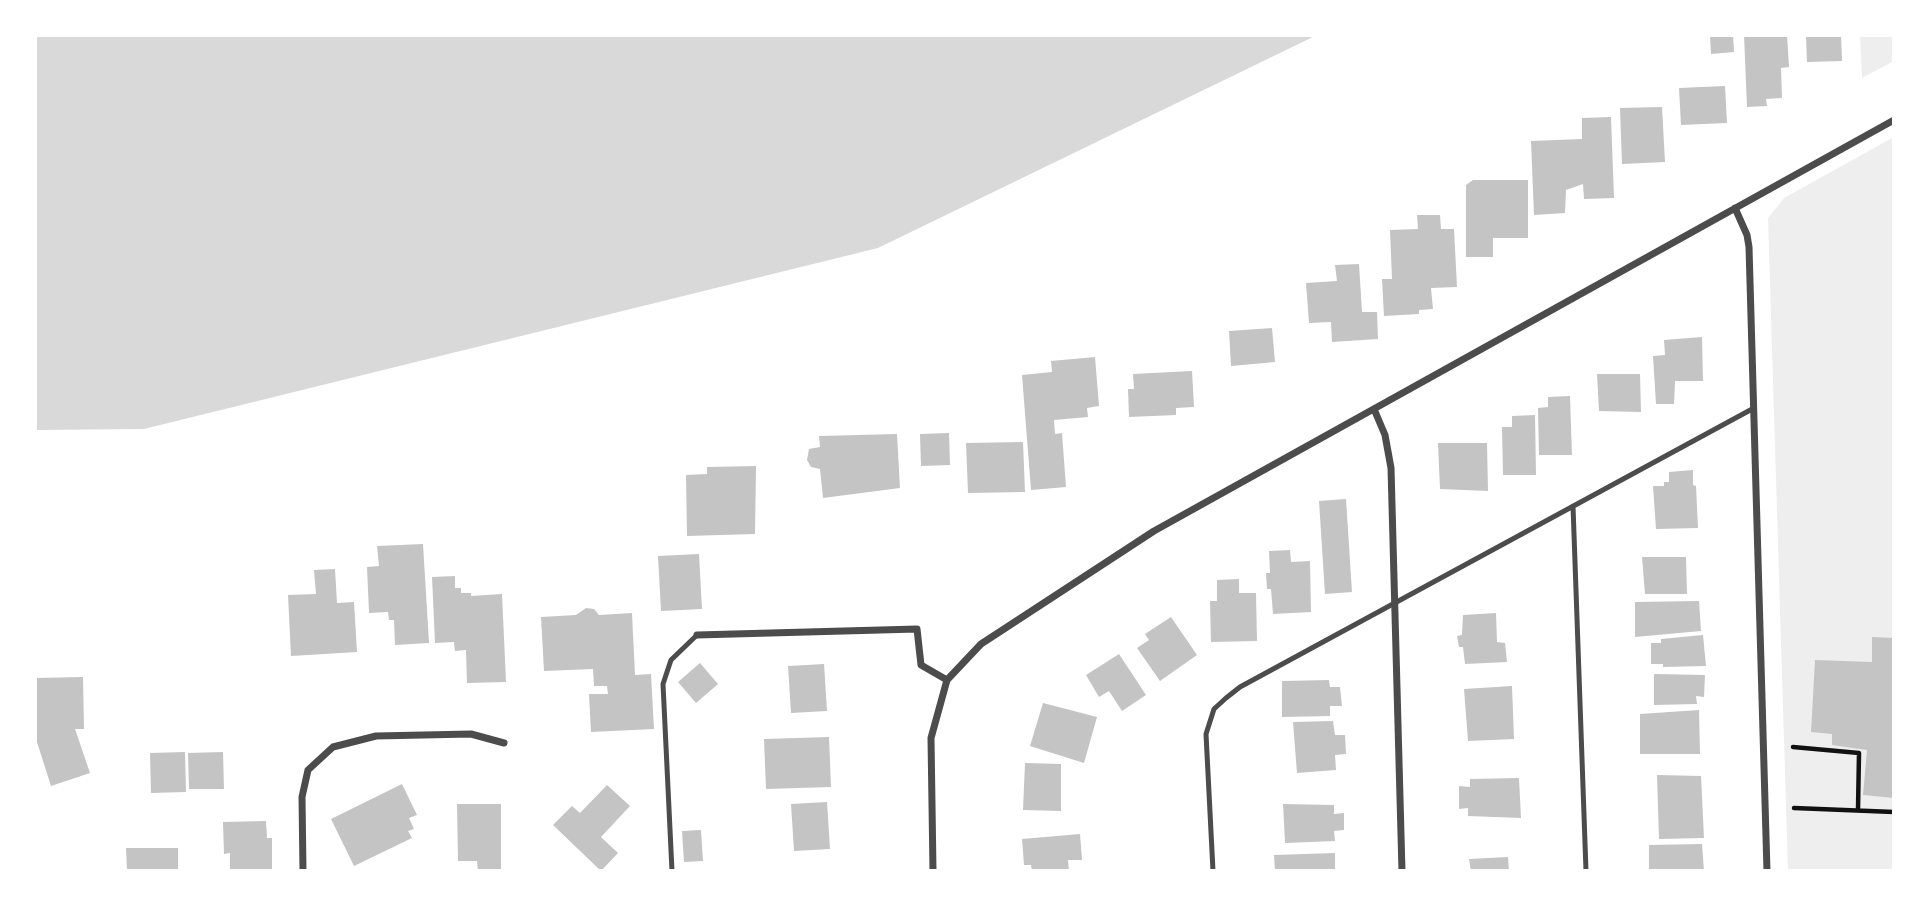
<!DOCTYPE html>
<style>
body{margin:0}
#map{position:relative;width:1929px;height:906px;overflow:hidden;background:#fff;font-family:Figtree,sans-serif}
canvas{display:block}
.frame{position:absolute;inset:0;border:37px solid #fff;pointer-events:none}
</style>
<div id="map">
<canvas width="1929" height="906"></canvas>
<div class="frame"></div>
</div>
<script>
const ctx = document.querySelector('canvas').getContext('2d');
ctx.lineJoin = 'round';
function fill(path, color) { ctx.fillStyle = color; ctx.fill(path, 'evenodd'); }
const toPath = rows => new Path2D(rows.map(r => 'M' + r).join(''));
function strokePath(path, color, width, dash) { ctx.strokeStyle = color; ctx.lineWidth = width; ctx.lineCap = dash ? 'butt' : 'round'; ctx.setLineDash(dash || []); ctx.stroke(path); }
fill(toPath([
 [1860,35,1894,35,1894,61,1862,78],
 [1894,137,1894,871,1788,871,1768,218,1784,198]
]), '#eee');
fill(toPath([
 [35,35,1317,35,878,248,144,429,35,430]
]), '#d9d9d9');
fill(toPath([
 [1710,35,1733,35,1734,52,1711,54],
 [1744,35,1787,35,1789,67,1781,68,1782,98,1766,99,1767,106,1747,107],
 [1806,35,1841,35,1842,61,1807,62],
 [1725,86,1727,123,1681,125,1679,88],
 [1662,107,1665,162,1622,164,1620,108],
 [1611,117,1614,198,1584,199,1583,184,1566,190,1565,213,1534,215,1531,141,1582,139,1582,118],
 [1473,180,1528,180,1528,238,1493,238,1493,257,1466,257,1466,185],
 [1417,215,1440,215,1441,229,1454,229,1457,287,1431,288,1433,309,1419,310,1419,314,1384,316,1382,279,1392,279,1390,230,1418,229],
 [1359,264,1362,312,1377,312,1378,339,1332,342,1331,322,1309,323,1306,283,1337,281,1335,265],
 [1272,328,1275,362,1231,366,1229,331],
 [1702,337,1703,381,1675,381,1674,404,1656,404,1653,356,1665,355,1664,340],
 [1095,357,1099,406,1087,408,1088,417,1054,420,1055,434,1062,433,1066,487,1031,490,1022,375,1052,372,1051,361],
 [1192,371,1194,407,1176,408,1176,415,1129,417,1128,389,1134,389,1133,374],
 [1597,374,1640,374,1641,412,1599,411],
 [1570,396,1572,455,1539,455,1538,408,1548,407,1548,397],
 [1535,415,1536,475,1503,475,1502,427,1512,427,1512,416],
 [949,433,950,465,921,466,920,434],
 [897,434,900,488,823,498,820,469,811,467,807,460,809,449,820,447,819,436],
 [1023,442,1025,492,968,493,966,443],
 [1438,443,1487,443,1488,491,1440,489],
 [756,466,755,534,687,536,686,475,707,474,707,467],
 [1693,470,1693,485,1696,486,1698,528,1656,529,1653,486,1664,486,1664,482,1669,482,1669,472],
 [1346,499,1352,592,1325,594,1319,501],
 [423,544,429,643,395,645,394,620,389,620,388,612,369,613,367,567,379,566,377,546],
 [1290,550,1291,562,1310,561,1311,612,1273,614,1271,589,1267,589,1266,573,1270,573,1269,551],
 [699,554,702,609,661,611,658,556],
 [1642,557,1686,557,1687,594,1645,594],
 [335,569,337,603,354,602,357,652,291,656,288,595,316,594,314,570],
 [455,576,455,588,461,588,461,593,471,593,471,596,502,594,506,682,467,683,466,650,455,651,454,642,435,643,432,577],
 [1239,579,1239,593,1256,593,1257,641,1211,642,1210,601,1217,601,1217,580],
 [1699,601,1701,631,1635,637,1635,602],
 [586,608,594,609,599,615,632,613,635,675,651,674,654,729,591,732,589,694,608,694,607,686,594,686,593,669,544,671,541,617,576,615],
 [1496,613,1497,642,1505,643,1507,662,1465,664,1463,647,1459,647,1457,636,1462,635,1463,615],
 [1171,617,1197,655,1160,681,1137,648,1149,640,1145,634],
 [1703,635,1706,666,1663,667,1663,664,1651,664,1651,643,1661,643,1661,639],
 [1872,637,1894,638,1894,798,1863,795,1867,750,1832,745,1832,734,1811,732,1815,660,1872,662],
 [1119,654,1146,695,1122,711,1109,691,1099,697,1086,675],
 [700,663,718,684,696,703,678,682],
 [824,664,827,711,791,713,788,666],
 [1654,674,1705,675,1704,697,1696,696,1697,704,1654,705],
 [83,677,84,729,75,729,90,773,51,786,35,736,35,678],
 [1329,680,1330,687,1340,687,1342,706,1330,706,1330,716,1282,717,1282,681],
 [1512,686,1514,739,1468,741,1464,689],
 [1043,703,1097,717,1084,763,1030,746],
 [1699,710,1700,754,1640,754,1640,714],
 [1333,721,1335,735,1345,735,1346,754,1335,755,1336,770,1297,773,1293,722],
 [829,737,831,787,766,789,764,739],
 [185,752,186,792,151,793,150,753],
 [223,752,224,789,189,789,188,753],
 [1025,763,1061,764,1061,811,1023,810],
 [1657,775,1701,776,1704,838,1659,839],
 [1519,778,1521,818,1468,816,1468,808,1459,809,1459,786,1470,787,1470,779],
 [402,784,417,815,409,818,414,829,408,831,412,838,354,866,331,819],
 [607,785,630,806,601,837,618,853,601,871,553,825,572,806,580,813],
 [827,802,830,849,794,851,791,804],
 [457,804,501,804,501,871,478,871,477,861,458,861],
 [1283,804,1334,805,1334,814,1344,813,1344,830,1334,831,1335,841,1285,843],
 [266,821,267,838,272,838,272,871,230,871,230,853,224,854,223,822],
 [701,830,703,861,684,862,682,831],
 [1080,834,1082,860,1068,860,1069,871,1032,871,1031,865,1024,865,1022,839],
 [1702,844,1704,871,1649,871,1649,845],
 [126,848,178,848,178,871,127,871],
 [1335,853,1335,871,1275,871,1274,855],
 [1508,857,1509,871,1471,871,1469,859]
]), '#c4c4c4');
strokePath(toPath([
 [1793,747,1859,753,1858,810],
 [1794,808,1894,812]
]), '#111', 4.5);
strokePath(toPath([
 [1573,506,1586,871],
 [672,871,663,684,671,660,697,635],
 [1213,871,1206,734,1214,709,1226,698,1240,687,1754,408]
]), '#4c4c4c', 5);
strokePath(toPath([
 [1735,208,1747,235,1749,247,1767,871],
 [1374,409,1385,435,1391,468,1402,871],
 [697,635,917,629,921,665,947,680],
 [303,871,302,797,308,770,333,747,376,736,471,734,504,743],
 [933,871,931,738,947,680,981,644,1154,531,1894,120]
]), '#4c4c4c', 7);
</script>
